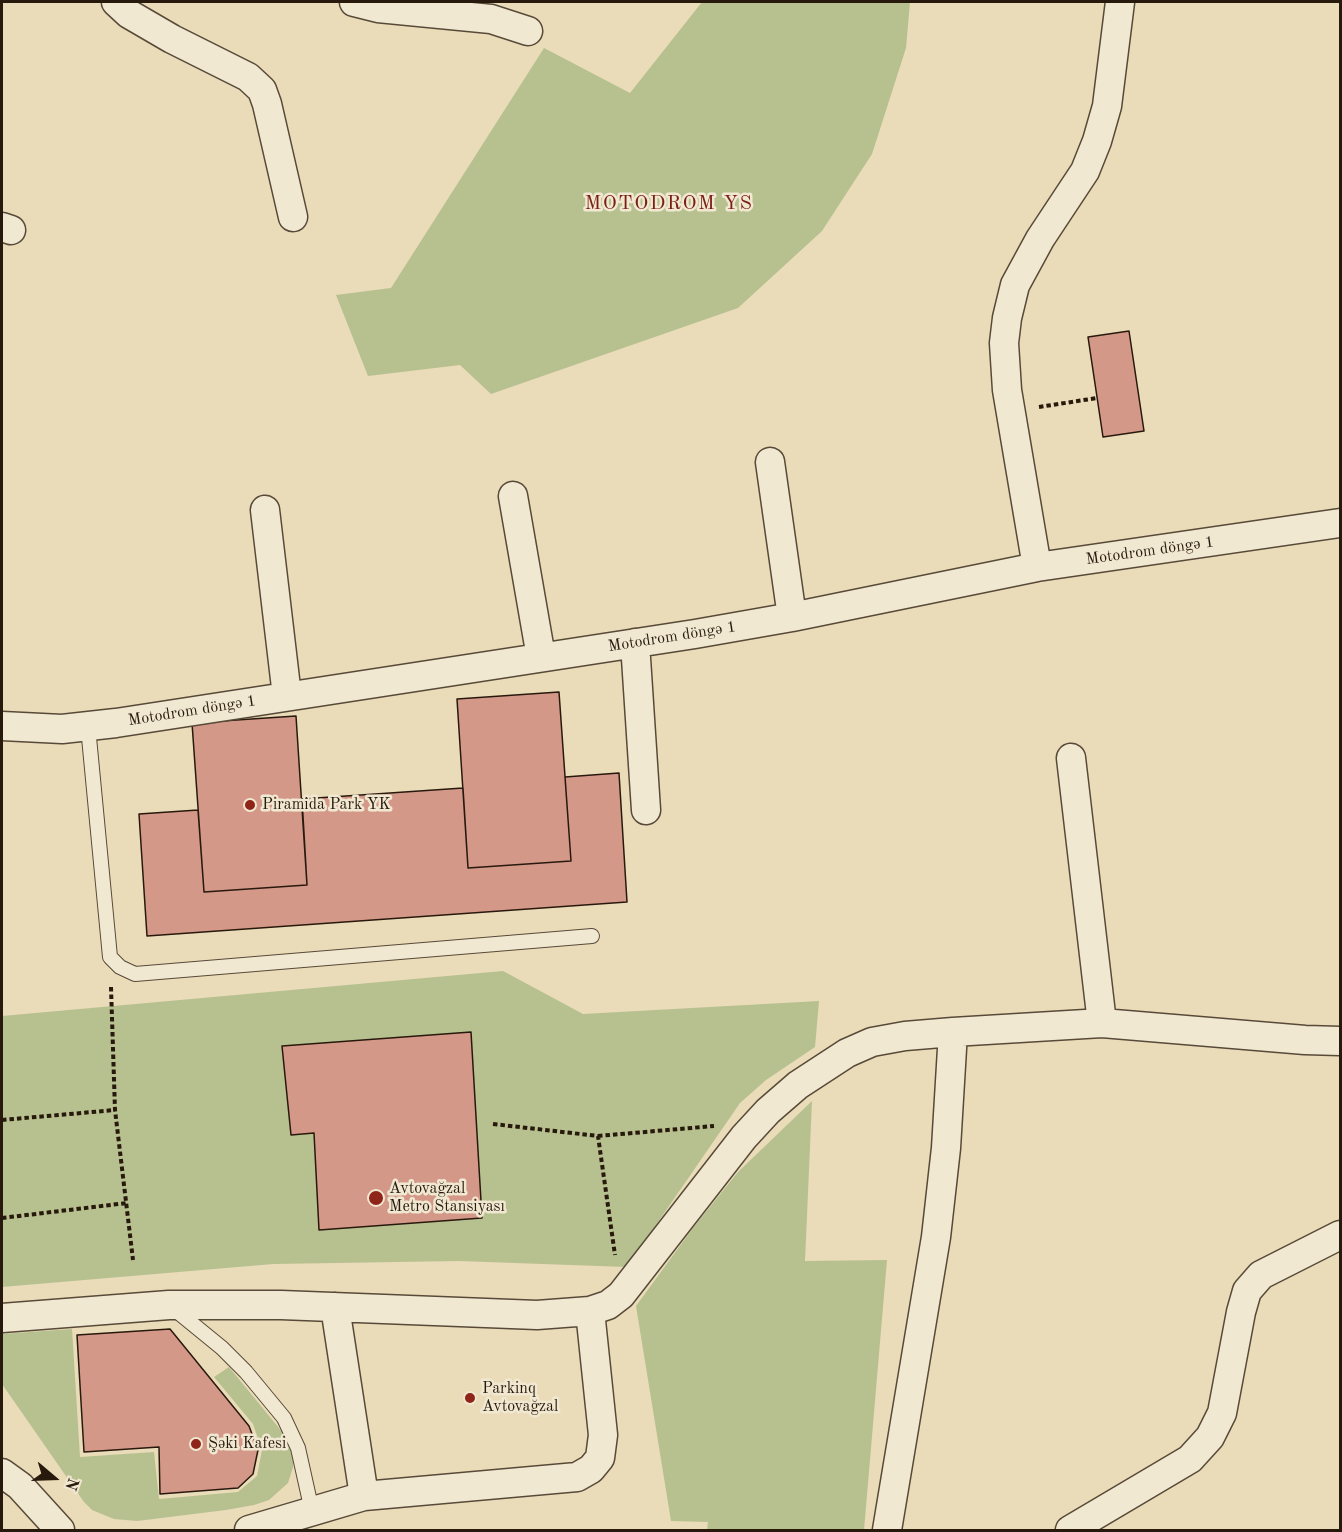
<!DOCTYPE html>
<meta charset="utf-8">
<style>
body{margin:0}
#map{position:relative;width:1342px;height:1532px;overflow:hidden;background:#eadbb9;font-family:"Old Standard TT",serif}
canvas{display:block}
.frame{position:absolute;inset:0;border:3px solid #28190d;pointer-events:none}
.north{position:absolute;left:24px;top:1448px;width:60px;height:60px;-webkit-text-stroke:4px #f1e8d2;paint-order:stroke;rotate:109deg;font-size:16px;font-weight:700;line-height:24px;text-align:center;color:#28190d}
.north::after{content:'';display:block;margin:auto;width:21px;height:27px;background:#28190d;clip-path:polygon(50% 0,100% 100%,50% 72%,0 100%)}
</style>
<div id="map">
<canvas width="1342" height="1532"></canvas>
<div class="frame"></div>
<div class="north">N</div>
</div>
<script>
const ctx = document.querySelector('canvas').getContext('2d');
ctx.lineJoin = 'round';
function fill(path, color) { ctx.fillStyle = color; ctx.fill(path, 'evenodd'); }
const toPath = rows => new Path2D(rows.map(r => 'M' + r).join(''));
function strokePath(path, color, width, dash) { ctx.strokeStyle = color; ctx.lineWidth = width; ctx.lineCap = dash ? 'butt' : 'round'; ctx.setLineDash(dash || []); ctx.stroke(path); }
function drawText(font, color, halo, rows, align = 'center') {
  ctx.font = font + ' "Old Standard TT",serif'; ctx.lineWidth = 5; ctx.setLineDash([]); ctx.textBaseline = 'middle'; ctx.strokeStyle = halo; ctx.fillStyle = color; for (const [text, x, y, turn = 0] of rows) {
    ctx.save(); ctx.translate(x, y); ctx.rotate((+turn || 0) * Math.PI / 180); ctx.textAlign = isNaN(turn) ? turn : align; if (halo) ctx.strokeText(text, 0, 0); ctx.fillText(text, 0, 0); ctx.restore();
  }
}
fill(toPath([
 [702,2,910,2,906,48,872,154,822,231,738,308,491,394,460,365,368,376,336,295,391,288,544,48,630,93],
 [503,971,583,1014,819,1001,815,1047,766,1080,740,1103,627,1267,459,1261,273,1264,2,1287,2,1016],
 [812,1101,805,1261,887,1260,864,1530,707,1530,708,1522,671,1521,636,1306,693,1228,738,1172],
 [72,1329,80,1457,154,1452,159,1499,238,1492,257,1476,262,1450,253,1424,214,1377,229,1367,288,1439,294,1454,293,1467,288,1483,269,1500,254,1505,226,1510,137,1521,114,1519,92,1510,84,1502,2,1384,2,1334]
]), '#b7c08f');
const building = toPath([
 [1129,331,1144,431,1103,437,1088,337,1129,331],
 [559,692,571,861,468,868,457,699,559,692],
 [296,716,307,885,204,892,192,723,296,716],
 [619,773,627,902,147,936,139,814,198,810,204,892,307,885,302,799,463,788,468,868,571,861,565,777,619,773],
 [471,1032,482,1218,319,1230,314,1133,291,1135,282,1046,471,1032],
 [170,1329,249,1426,258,1450,253,1474,238,1488,160,1494,159,1447,84,1452,77,1335,170,1329]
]);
fill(building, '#d49889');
strokePath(building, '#28190d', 1.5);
const lane = toPath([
 [88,727,110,957,120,967,135,974,592,936],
 [173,1308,222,1348,246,1372,284,1418,298,1448,312,1511]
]);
const street = toPath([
 [116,2,129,14,172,39,248,77,262,90,267,104,293,217],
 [354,2,378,8,491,19,528,31],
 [2,227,11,230],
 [770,462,792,617],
 [513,496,541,657],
 [265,510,287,696],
 [1037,567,1007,390,1004,343,1007,318,1015,285,1040,239,1085,171,1097,141,1107,106,1120,2],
 [635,643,646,810],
 [2,726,62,729,116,723,695,634,792,617,1037,567,1340,523],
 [1071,758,1102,1023],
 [335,1307,364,1496],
 [2,1318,169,1305,281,1305,537,1315,590,1311,608,1305,621,1295,744,1137,768,1111,798,1085,847,1053,872,1042,905,1036,953,1032,1102,1023,1305,1040,1340,1041],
 [2,1473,20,1486,60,1530],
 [249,1530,364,1496,577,1477,591,1469,600,1458,603,1435,590,1311],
 [887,1530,936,1237,946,1148,953,1032],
 [1070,1530,1190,1459,1210,1437,1222,1413,1241,1312,1247,1291,1261,1275,1340,1235]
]);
strokePath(lane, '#584a38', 16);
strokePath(street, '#584a38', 31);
strokePath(toPath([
 [1039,407,1097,398],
 [111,987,115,1110,133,1260],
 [2,1120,115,1110],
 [493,1124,598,1136,615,1255],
 [598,1136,714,1126],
 [2,1218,127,1203]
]), '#28190d', 4, [4.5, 3]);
strokePath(lane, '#f1e8d2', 14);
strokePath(street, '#f1e8d2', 28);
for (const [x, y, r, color] of [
 [250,805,6,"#8f2418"],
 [376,1198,8,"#8f2418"],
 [470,1398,6,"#8f2418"],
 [196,1444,6,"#8f2418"]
]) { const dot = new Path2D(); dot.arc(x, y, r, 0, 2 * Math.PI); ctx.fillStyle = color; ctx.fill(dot); strokePath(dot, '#f1e8d2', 2); }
drawText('16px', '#28190d', '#f1e8d2', [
 ["Motodrom döngə 1",1150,551,-8],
 ["Motodrom döngə 1",672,637,-9],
 ["Motodrom döngə 1",192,711,-9]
]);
drawText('16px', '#28190d', '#f1e8d2', [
 ["Piramida Park YK",262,805],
 ["Avtovağzal",389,1189],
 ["Metro Stansiyası",389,1207],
 ["Parkinq",482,1389],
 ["Avtovağzal",482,1407],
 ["Şəki Kafesi",208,1444]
], 'left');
ctx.letterSpacing = '1.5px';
drawText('20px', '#7a1f14', '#f1e8d2', [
 ["MOTODROM YS",669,204]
]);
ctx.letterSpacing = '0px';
</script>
